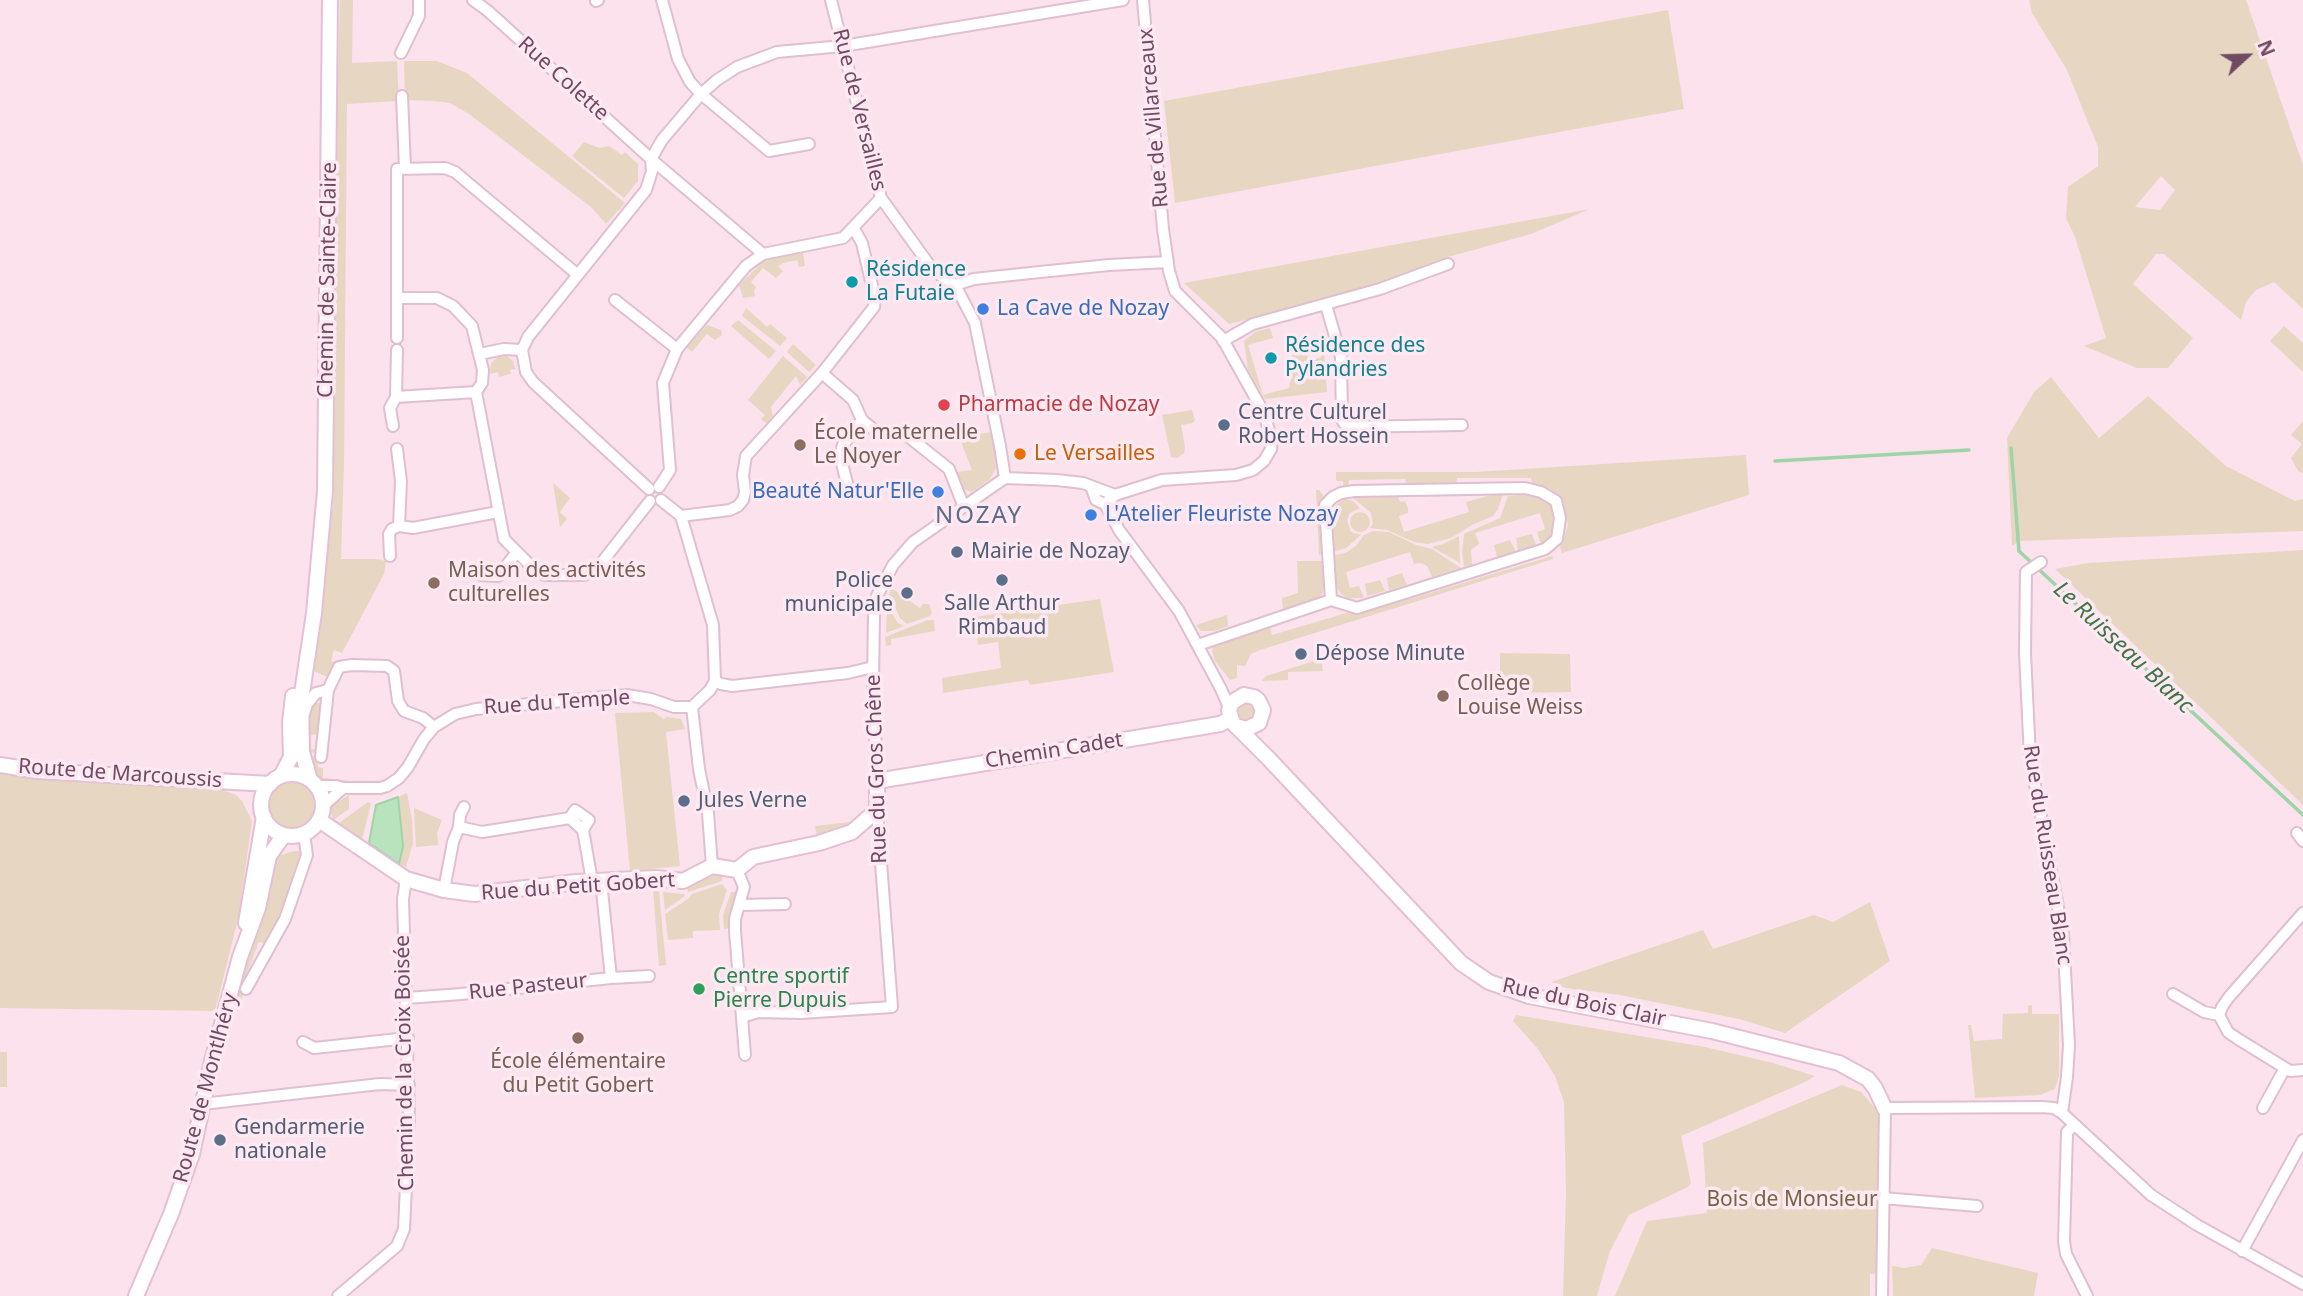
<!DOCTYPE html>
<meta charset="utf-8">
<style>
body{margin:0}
#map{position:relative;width:2303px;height:1296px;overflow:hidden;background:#fbe2ec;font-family:"Noto Sans",sans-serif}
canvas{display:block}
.north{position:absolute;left:2212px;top:21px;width:70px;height:70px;-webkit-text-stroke:5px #fee8f1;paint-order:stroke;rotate:68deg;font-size:19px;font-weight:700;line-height:28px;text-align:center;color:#714a64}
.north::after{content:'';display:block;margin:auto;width:24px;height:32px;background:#714a64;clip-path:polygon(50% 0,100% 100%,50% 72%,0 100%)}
</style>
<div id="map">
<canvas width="2303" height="1296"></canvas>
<div class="north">N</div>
</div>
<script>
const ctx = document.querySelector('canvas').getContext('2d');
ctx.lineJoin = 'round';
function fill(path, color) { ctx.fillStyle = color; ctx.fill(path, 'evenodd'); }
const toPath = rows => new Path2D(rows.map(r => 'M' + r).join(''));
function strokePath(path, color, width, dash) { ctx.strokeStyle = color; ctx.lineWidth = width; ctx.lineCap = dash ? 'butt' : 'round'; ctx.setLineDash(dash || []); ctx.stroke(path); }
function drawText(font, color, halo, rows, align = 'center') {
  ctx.font = font + ' "Noto Sans",sans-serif'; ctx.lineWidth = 7; ctx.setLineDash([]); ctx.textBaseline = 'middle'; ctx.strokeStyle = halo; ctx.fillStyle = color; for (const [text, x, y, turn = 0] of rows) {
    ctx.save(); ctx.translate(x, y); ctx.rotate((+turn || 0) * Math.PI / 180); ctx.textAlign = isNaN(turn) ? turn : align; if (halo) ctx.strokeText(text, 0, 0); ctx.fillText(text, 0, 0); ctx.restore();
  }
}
fill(toPath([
 [340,0,353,0,352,63,397,61,399,101,347,104,344,463,341,559,376,559,386,561,384,574,342,653,334,650,331,661,338,663,335,669,331,669,327,677,314,671,315,652,312,651,329,519,333,508,334,487,331,474,335,187],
 [2029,0,2246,0,2303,165,2303,309,2274,282,2256,290,2246,302,2241,320,2164,254,2156,254,2133,284,2193,338,2168,368,2137,368,2084,346,2106,338,2075,237,2066,218,2068,187,2098,166,2098,147,2067,70,2032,13],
 [2161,176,2175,190,2160,210,2135,207],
 [1668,10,1684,109,1175,203,1164,101],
 [404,61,437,61,467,73,625,203,606,224,591,207,469,114,450,103,435,101,405,100],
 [584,142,599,148,609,146,622,155,625,152,638,164,638,181,624,198,572,156],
 [1590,209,1531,234,1448,257,1339,297,1229,324,1184,283],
 [803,253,805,266,799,267,797,260,783,263,778,266,783,271,776,278,763,268,751,282,756,287,754,291,755,296,743,298,739,285,764,261,782,256],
 [746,308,767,327,770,324,787,338,780,346,742,316],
 [738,320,776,351,769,359,731,326],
 [707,325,721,330,722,335,715,340,707,334,692,352,686,347],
 [2284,326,2303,343,2303,372,2270,341],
 [1270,328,1273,338,1248,345,1263,395,1289,388,1294,365,1291,356,1302,352,1312,360,1321,357,1324,351,1327,392,1265,399,1248,370,1244,341,1255,332],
 [793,344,816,365,809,372,787,352],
 [500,355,507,356,514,362,513,363,516,369,510,370,511,374,499,377,498,372,490,374,491,363],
 [783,356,807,377,800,385,796,376,771,407,773,417,767,424,761,419,765,415,748,400],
 [2051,377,2099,438,2148,396,2226,466,2295,501,2303,499,2303,531,2019,541,2012,546,2007,438,2034,392],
 [1192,410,1195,420,1193,423,1181,425,1185,447,1184,453,1177,458,1171,457,1162,415],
 [2303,421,2303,473,2298,471,2291,458,2302,444,2291,435],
 [991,432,995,448,996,468,990,479,972,492,963,489,957,472,972,470,959,437],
 [1746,455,1749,495,1562,553,1560,547,1568,525,1561,500,1549,488,1532,485,1531,478,1457,478,1456,486,1407,487,1405,479,1349,480,1348,488,1344,489,1343,481,1337,481,1336,479,1336,472,1476,472],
 [553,483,570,498,560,512,567,519,560,527],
 [1316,490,1319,490,1323,495,1324,554,1319,555],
 [1503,494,1498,509,1493,516,1472,525,1451,538,1428,544,1414,542,1387,530,1370,528,1373,524,1371,513,1357,501,1349,496,1398,496,1400,502,1405,501,1408,508,1408,513,1399,516,1404,532,1469,512,1466,502,1491,495],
 [1531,494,1544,498,1556,507,1556,530,1551,538,1541,544,1537,532,1545,529,1540,513,1475,533,1479,544,1471,550,1472,565,1464,566,1462,552,1464,534,1500,518,1508,496],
 [1344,498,1353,501,1360,508,1350,513,1347,520,1351,532,1361,535,1346,548,1333,552,1331,516,1334,507],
 '1350 522a10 10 0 1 1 20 0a10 10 0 1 1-20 0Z',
 [1373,531,1389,532,1416,545,1432,549,1461,568,1432,577,1427,566,1421,563,1414,564,1410,552,1346,572,1350,588,1359,586,1364,598,1348,598,1341,594,1337,588,1331,556,1345,553,1356,546,1364,535],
 [1532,534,1536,545,1518,551,1516,538],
 [1459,536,1460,563,1432,547,1443,544],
 [1510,540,1516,552,1497,557,1494,545],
 [2303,550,2303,805,2055,569,2088,563],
 [1552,556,1553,559,1260,650,1251,654,1245,666,1237,665,1237,678,1230,680,1215,661,1212,651,1214,645,1270,626,1272,635,1407,595,1410,599],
 [1297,561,1324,561,1325,584,1322,594,1316,601,1286,611,1283,609,1282,598,1298,593],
 [1402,573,1407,585,1389,590,1387,578],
 [1380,580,1385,591,1367,596,1365,584],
 [891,588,920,608,923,604,929,604,932,613,930,616,907,624,900,618,894,605,888,601],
 [1100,599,1114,672,1030,685,1028,680,943,693,942,678,1001,668,998,642,978,645,975,617],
 [887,606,898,623,904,626,886,633],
 [1227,615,1228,626,1214,631,1201,631,1196,625],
 [928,620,934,620,935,631,891,639,891,645,886,646,885,637],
 [1500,653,1570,654,1571,692,1500,693],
 [1321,659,1323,671,1288,672,1288,680,1262,681,1266,676],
 [314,702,322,704,320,734,311,735,311,749,319,750,318,754,307,751,310,706],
 [1243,702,1250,702,1256,707,1256,715,1250,723,1240,722,1235,709],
 [654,712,664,719,667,717,681,719,685,729,666,732,680,866,630,871,615,713],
 [307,755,319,758,318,767,323,768,323,778,350,781,325,782,321,780,313,771],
 [0,769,203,783,236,795,242,801,252,821,239,915,215,1011,0,1008],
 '269 805a23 23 0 1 1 46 0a23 23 0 1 1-46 0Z',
 [407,793,412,820,413,843,406,867,399,864,403,846,398,797],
 [349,795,349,809,333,820,330,808,332,805],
 [368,802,371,804,362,839,339,823],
 [414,808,442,820,437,833,438,845,416,847],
 [858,821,856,823,817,837,815,826],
 [295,851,303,851,302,857,267,944,259,942,240,991,244,993,236,1011,231,1009,276,852,280,855],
 [718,872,723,873,722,881,688,892,687,888],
 [722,884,727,890,719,914,720,930,693,931,693,938,668,940,665,914,688,899,692,894],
 [653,890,659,892,666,965,659,966],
 [663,892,684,894,685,896,665,910],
 [731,892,739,892,731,928,724,929,723,915],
 [1870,902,1890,961,1785,1033,1739,1019,1620,995,1566,988,1551,982,1703,930,1713,949,1814,915,1833,922],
 [2032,1005,2032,1014,2059,1014,2059,1076,2055,1089,2040,1095,1975,1098,1968,1025,1971,1025,1974,1041,2002,1039,2003,1014,2028,1013,2028,1006],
 [1516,1015,1705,1047,1773,1063,1815,1076,1805,1082,1681,1136,1691,1183,1688,1187,1629,1215,1610,1251,1597,1296,1563,1296,1566,1193,1564,1102,1555,1076,1538,1049,1513,1021],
 [0,1052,7,1052,7,1087,0,1087],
 [1842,1085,1861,1092,1881,1115,1877,1274,1870,1274,1870,1296,1615,1296,1647,1221,1707,1213,1703,1143],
 [1932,1248,2038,1273,2034,1296,1893,1296,1892,1266,1904,1268,1921,1265]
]), '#e7d7c2');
const water = toPath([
 [398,797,403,846,399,864,369,843,376,805,398,797]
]);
fill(water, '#b8e3bd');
strokePath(water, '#9fd4a6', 2);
strokePath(toPath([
 [2011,448,2019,551,2303,815],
 [1775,461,1969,450]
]), '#9fd4a6', 3.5);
const street = toPath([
 [473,0,488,11,651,159,763,254],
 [662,0,678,59,690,82,701,94,769,151,809,144],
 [831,0,881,198,933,270,955,285,975,323,1000,446,1005,478],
 [596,1,598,0],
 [401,53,419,16,419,0],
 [402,96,405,168],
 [955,285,974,279,1040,272,1109,265,1168,262],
 [398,298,437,298,453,306,472,326,483,370,482,383,476,392],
 [615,300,677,349],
 [1326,305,1341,357,1342,420,1347,427,1462,425],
 [397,338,397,169,445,168,455,172,578,275],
 [1223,341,1253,324,1380,289,1448,264],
 [480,354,504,349,522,350],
 [822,373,853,400,862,420,879,434,904,433,949,469,964,507],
 [476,392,504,539,537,572,545,575,584,575,592,572,599,566,650,501],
 [396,397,476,392],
 [393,426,390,408,396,397,397,350],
 [397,449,401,481,399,526],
 [1091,486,1096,500,1105,504,1119,530,1179,611,1221,689,1229,707],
 [659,487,670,470,663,383,677,349,746,266,763,254,843,238,881,198],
 [848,487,840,456,843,445,862,420],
 [649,489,533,382,526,372,522,350,528,337,646,190,652,171,651,159,662,140,701,94,717,80,737,67,777,52,843,46,1123,0],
 [661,500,681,516,713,625,715,681],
 [1105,504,1115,495,1162,480,1236,475,1253,470,1264,461,1271,449,1272,441,1264,413,1222,338,1175,291,1169,271,1163,229,1143,0],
 [681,516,730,510,738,506,743,500,745,492,743,475,746,456,822,373,874,307,875,298,862,243,854,229],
 [399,526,413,528,498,512],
 [390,556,389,534,392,529,399,526],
 [2041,562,2026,572,2025,653,2030,758,2063,934,2069,1045,2067,1077,2062,1113],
 [481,575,498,576,517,552],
 [1198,645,1331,600,1357,608,1545,549,1557,539,1560,518,1556,501,1541,492,1525,488,1354,491,1341,493,1333,497,1325,505,1331,600],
 [692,707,699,769,708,813,712,866],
 [304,714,307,704,316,693,328,690],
 [321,757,328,690,339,667,352,665,387,666,394,671,398,701,404,711,423,718,434,727],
 [877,781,873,681,874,614,876,598,893,565,913,542,1005,478,1057,480,1083,483,1115,495],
 [316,786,336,786,343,788,380,788,387,786,399,778,408,767,424,739,434,727,455,714,476,709,627,695,651,699,674,707,692,707,710,690,715,681,721,684,732,686,848,673,873,667],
 [323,806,343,788],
 [570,818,575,810,589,820,583,830],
 [459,827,460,815,464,807],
 [2297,833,2303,841],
 [737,870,744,887,735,919,735,931,745,1055],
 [601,881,611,978],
 [444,890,453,842,459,827,482,832,570,818,583,830,592,881],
 [740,905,785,904],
 [2303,913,2229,997,2222,1007,2219,1015,2228,1032,2238,1039,2290,1071,2303,1070],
 [246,989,285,919,307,855,304,834],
 [2173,994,2204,1012,2219,1015],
 [407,998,461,994,611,978,649,976],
 [742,1017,758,1012,801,1013,892,1007,877,810],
 [303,1042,314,1048,408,1038],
 [202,1104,380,1084,409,1085],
 [2263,1108,2285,1068],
 [2074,1125,2067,1132,2064,1241,2066,1254,2087,1296],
 [1883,1198,1977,1206],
 [2242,1251,2303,1140],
 [338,1296,397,1246,404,1229,409,1119,403,899,406,879],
 [1882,1296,1885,1109,1889,1108,2042,1107,2054,1108,2062,1113,2151,1195,2197,1225,2303,1284]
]);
const secondary = toPath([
 [1236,726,1246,729,1259,723,1263,710,1258,700,1254,697,1244,695,1231,703,1229,711,1233,723,1269,759,1461,963,1489,982,1529,996,1712,1031,1839,1063,1868,1079,1875,1088,1885,1109],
 [0,765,37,771,270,784],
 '261 805a31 31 0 1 1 62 0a31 31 0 1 1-62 0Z',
 [281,776,291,757,290,723,293,696],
 [310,780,302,752,301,700,314,613,325,491,330,0],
 [319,820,406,879,444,890,475,894,576,882,656,878,683,881,712,866,737,870,753,857,819,843,852,832,877,810,877,781,1220,724,1230,719],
 [246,923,264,817],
 [136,1296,171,1214,192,1154,212,1061,240,957,258,908,269,856,284,835]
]);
strokePath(street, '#dfbfd0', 14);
strokePath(secondary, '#e5bfd4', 18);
strokePath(street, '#fff', 10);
strokePath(secondary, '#fff', 14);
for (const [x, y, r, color] of [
 [852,282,7,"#0f9aa8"],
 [983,309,7,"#3f7fe0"],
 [1271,358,7,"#0f9aa8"],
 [944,405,7,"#e0444e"],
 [1224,425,7,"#5c6f8a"],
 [800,445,7,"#8d6e63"],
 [1020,454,7,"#e8710a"],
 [938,492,7,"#3f7fe0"],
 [1091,515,7,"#3f7fe0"],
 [957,552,7,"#5c6f8a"],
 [1002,580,7,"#5c6f8a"],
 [434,583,7,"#8d6e63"],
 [907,593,7,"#5c6f8a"],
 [1301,654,7,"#5c6f8a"],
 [1443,696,7,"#8d6e63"],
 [684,801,7,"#5c6f8a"],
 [699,989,7,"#2e9e5b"],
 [578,1038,7,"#8d6e63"],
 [220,1140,7,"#5c6f8a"]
]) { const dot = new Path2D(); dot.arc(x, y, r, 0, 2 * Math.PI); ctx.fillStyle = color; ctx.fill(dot); strokePath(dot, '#fee8f1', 2.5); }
drawText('21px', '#714a64', '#fee8f1', [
 ["Rue Colette",563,79,42],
 ["Rue de Versailles",859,110,76],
 ["Rue de Villarceaux",1154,118,-95],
 ["Chemin de Sainte-Claire",328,280,-89],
 ["Rue du Temple",557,703,-4],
 ["Chemin Cadet",1054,751,-9],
 ["Rue du Gros Chêne",877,769,-92],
 ["Route de Marcoussis",120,774,4],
 ["Rue du Ruisseau Blanc",2047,855,81],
 ["Rue du Petit Gobert",578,887,-4],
 ["Rue Pasteur",528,987,-6],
 ["Rue du Bois Clair",1584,1003,12],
 ["Chemin de la Croix Boisée",405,1063,-91],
 ["Route de Montlhéry",206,1088,-75]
]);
drawText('21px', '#0d838f', '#fee8f1', [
 ["Résidence",866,270],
 ["La Futaie",866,294],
 ["Résidence des",1285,346],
 ["Pylandries",1285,370]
], 'left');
drawText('21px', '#366cbe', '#fee8f1', [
 ["La Cave de Nozay",997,309],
 ["Beauté Natur'Elle",924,492,"right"],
 ["L'Atelier Fleuriste Nozay",1105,515]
], 'left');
drawText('21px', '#be3a42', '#fee8f1', [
 ["Pharmacie de Nozay",958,405]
], 'left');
drawText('21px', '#4e5e75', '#fee8f1', [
 ["Centre Culturel",1238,413],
 ["Robert Hossein",1238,437],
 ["Mairie de Nozay",971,552],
 ["Police",893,581,"right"],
 ["municipale",893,605,"right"],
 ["Salle Arthur",1002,604,"center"],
 ["Rimbaud",1002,628,"center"],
 ["Dépose Minute",1315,654],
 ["Jules Verne",698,801],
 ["Gendarmerie",234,1128],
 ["nationale",234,1152]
], 'left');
drawText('21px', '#785e54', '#fee8f1', [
 ["École maternelle",814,433],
 ["Le Noyer",814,457],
 ["Maison des activités",448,571],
 ["culturelles",448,595],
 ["Collège",1457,684],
 ["Louise Weiss",1457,708],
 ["École élémentaire",578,1062,"center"],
 ["du Petit Gobert",578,1086,"center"]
], 'left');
drawText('21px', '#c56008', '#fee8f1', [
 ["Le Versailles",1034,454]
], 'left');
drawText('21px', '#27864d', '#fee8f1', [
 ["Centre sportif",713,977],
 ["Pierre Dupuis",713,1001]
], 'left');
drawText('21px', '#776642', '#fee8f1', [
 ["Bois de Monsieur",1792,1200]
]);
drawText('italic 23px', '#3f7647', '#fee8f1', [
 ["Le Ruisseau Blanc",2123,648,43]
]);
ctx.letterSpacing = '2px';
drawText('24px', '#5e6c87', '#fee8f1', [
 ["NOZAY",979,516]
]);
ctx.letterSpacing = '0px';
</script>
